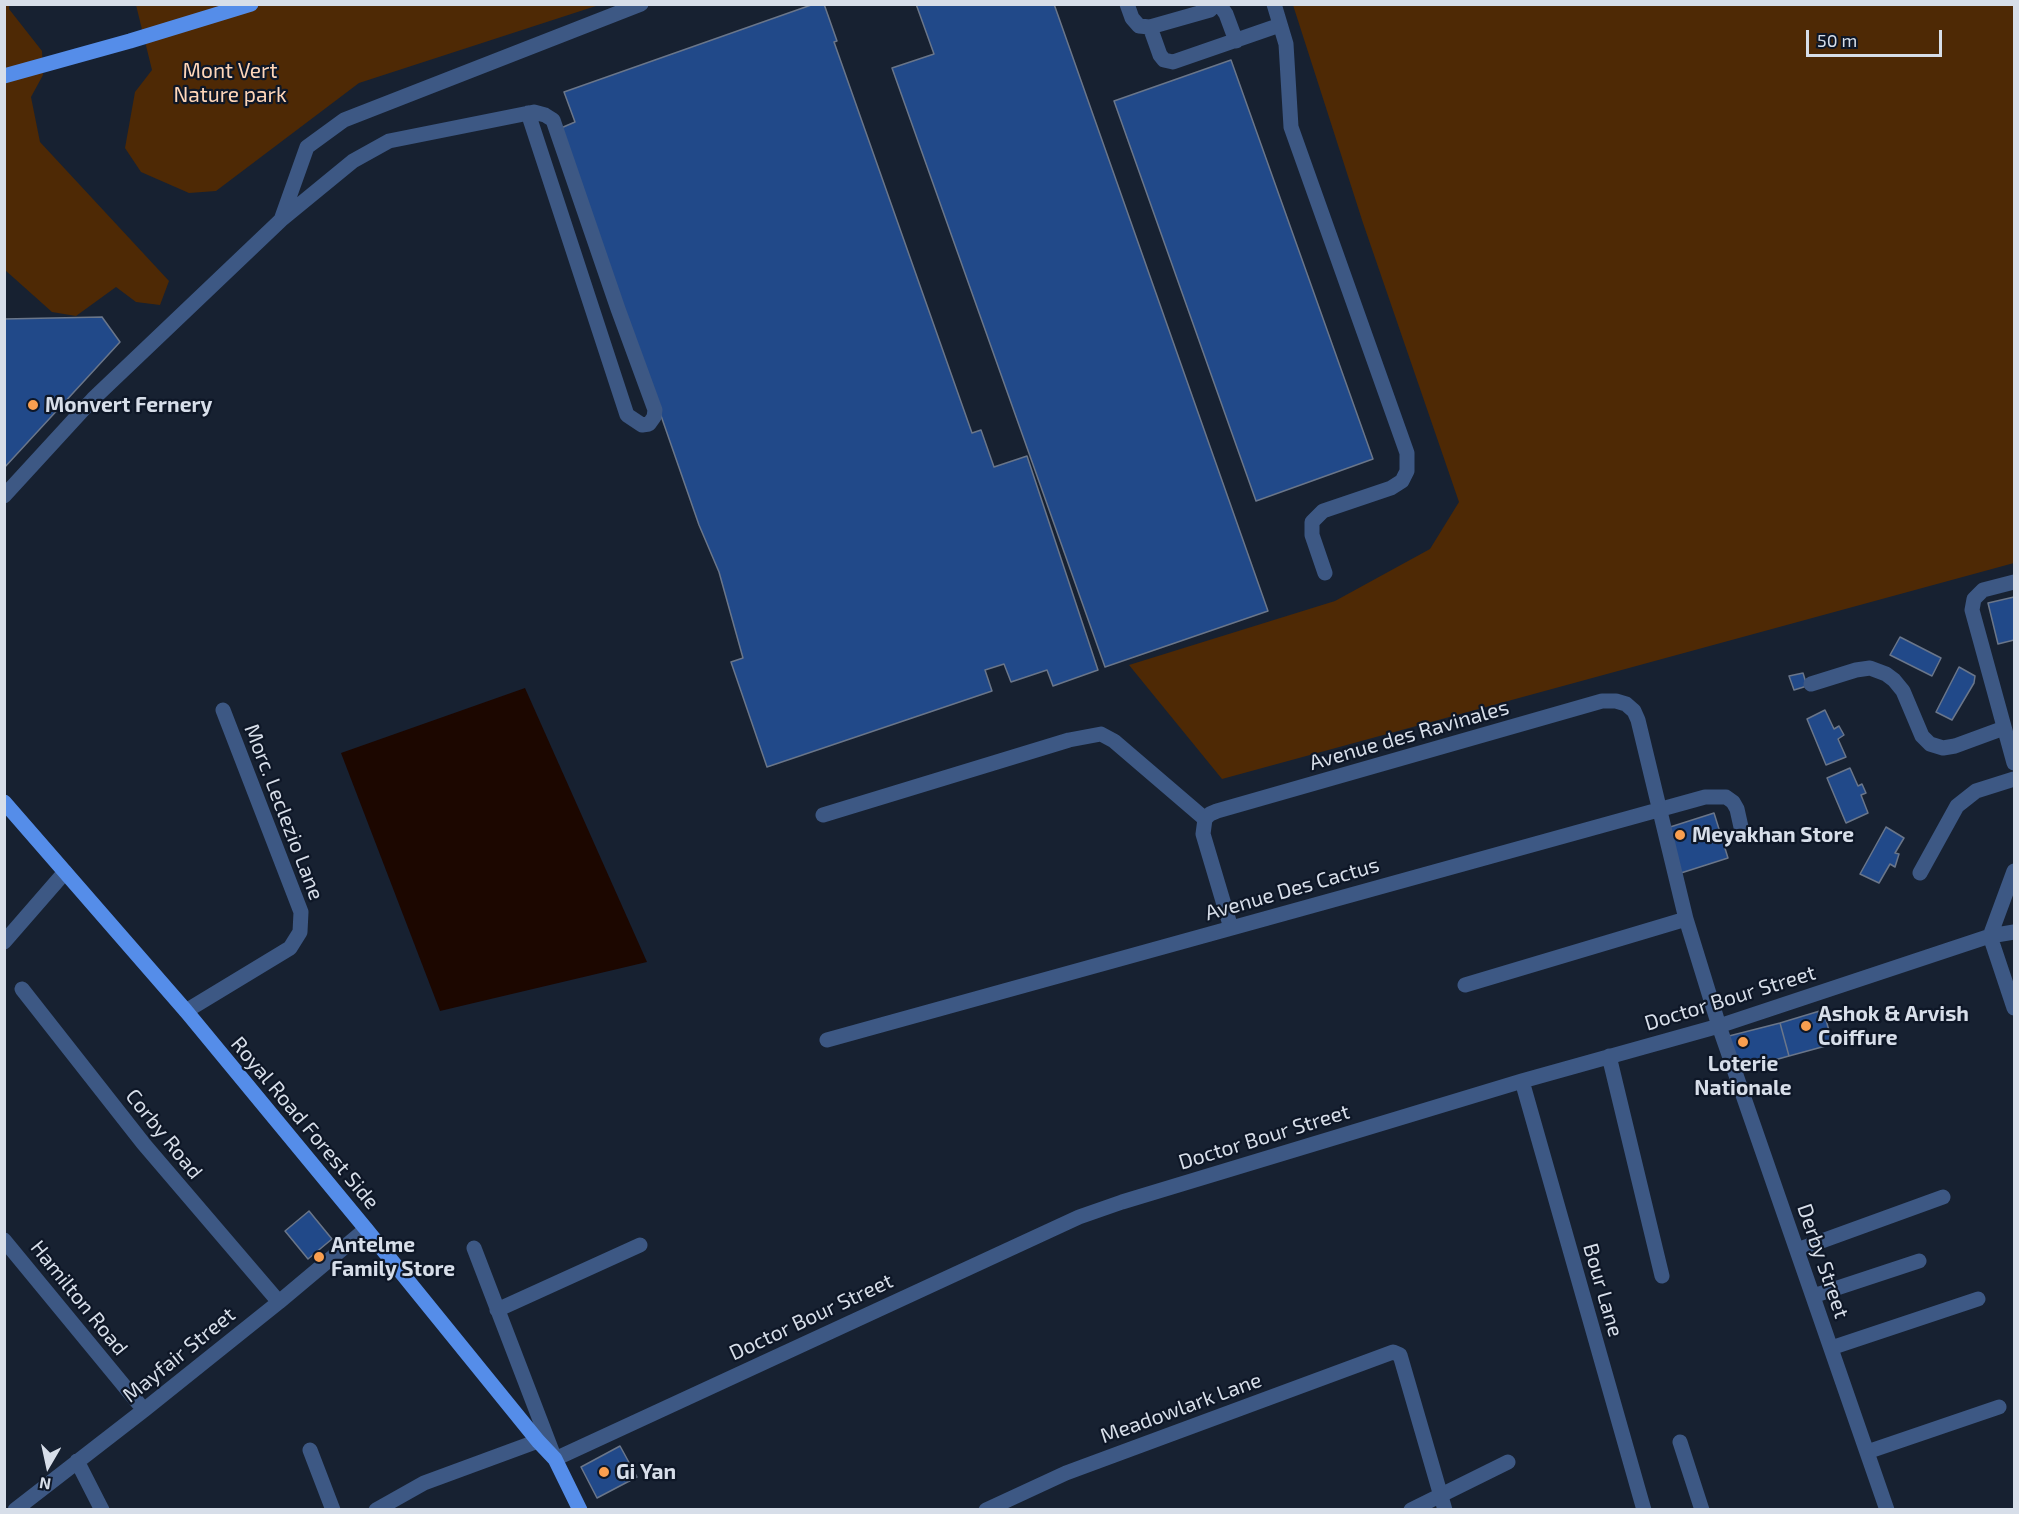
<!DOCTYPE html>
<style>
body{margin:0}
#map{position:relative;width:2019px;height:1514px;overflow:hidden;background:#172131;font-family:"Exo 2",sans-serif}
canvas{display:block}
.frame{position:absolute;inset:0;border:6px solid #d7dee9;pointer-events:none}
.north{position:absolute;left:18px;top:1436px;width:60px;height:60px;-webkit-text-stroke:4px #0e1727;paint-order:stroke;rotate:189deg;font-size:16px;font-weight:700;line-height:24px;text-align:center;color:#d7dee9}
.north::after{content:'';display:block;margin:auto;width:21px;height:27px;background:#d7dee9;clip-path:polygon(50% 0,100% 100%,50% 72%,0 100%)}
.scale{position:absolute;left:1806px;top:30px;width:136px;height:27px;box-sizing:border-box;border:3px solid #d7dee9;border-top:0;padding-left:8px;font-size:18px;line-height:21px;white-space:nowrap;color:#d7dee9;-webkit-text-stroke:4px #0e1727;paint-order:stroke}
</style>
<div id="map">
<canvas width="2019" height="1514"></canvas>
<div class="frame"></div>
<div class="north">N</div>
<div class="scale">50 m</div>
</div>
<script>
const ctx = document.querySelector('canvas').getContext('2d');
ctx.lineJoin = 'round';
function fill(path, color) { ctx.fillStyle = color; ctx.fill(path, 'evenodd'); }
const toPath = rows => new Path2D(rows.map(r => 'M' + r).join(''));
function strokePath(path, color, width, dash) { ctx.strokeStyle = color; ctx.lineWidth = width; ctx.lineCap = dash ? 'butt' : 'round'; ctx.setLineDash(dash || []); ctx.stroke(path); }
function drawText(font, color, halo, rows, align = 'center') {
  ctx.font = font + ' "Exo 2",sans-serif'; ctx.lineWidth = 4.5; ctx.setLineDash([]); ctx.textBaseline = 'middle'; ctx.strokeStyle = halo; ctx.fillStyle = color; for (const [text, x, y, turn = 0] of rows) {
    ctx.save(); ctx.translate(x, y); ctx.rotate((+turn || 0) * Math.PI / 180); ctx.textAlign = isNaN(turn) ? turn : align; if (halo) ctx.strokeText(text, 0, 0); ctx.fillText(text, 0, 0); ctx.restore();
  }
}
fill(toPath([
 [9,4,9,9,42,51,43,75,31,97,40,142,169,281,160,305,136,302,116,287,76,316,52,312,5,270,4,5],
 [136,5,599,5,359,83,216,191,189,193,141,172,125,148,135,92,152,70],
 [1293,5,2014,5,2014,563,1222,779,1129,665,1335,601,1430,549,1459,502,1363,223]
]), '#4e2905');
fill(toPath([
 [525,688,647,962,440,1011,341,753]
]), '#1c0700');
const building = toPath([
 [814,4,824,4,837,41,834,42,972,433,981,430,994,467,1027,456,1098,670,1053,686,1047,670,1011,682,1004,664,985,670,992,691,767,767,731,662,743,658,719,572,699,525,561,128,575,122,564,92,814,4],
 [916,4,1054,4,1268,611,1105,667,892,68,934,54,916,4],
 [1231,60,1373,459,1256,501,1114,101,1231,60],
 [102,317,120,342,4,468,4,319,102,317],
 [2014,597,2014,640,1998,644,1988,603,2014,597],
 [1900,637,1941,658,1932,676,1890,655,1900,637],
 [1959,667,1975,676,1974,683,1952,720,1936,712,1959,667],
 [1803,673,1807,686,1794,690,1789,676,1803,673],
 [1825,710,1834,729,1839,726,1844,735,1838,739,1846,757,1826,765,1807,719,1825,710],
 [1850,768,1858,786,1862,784,1866,793,1861,795,1868,813,1846,823,1827,778,1850,768],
 [1714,813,1728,858,1681,873,1667,828,1714,813],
 [1886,827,1904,838,1895,853,1899,854,1895,867,1890,864,1879,883,1860,874,1886,827],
 [1823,1010,1833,1044,1789,1056,1780,1023,1823,1010],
 [1780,1023,1789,1056,1735,1071,1725,1037,1780,1023],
 [309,1211,332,1239,308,1259,285,1231,309,1211],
 [620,1446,637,1477,597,1498,581,1467,620,1446]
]);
fill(building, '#214989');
strokePath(building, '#6a768a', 1.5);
strokePath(toPath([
 [1127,4,1132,18,1139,26,1150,27,1210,10,1216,4],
 [1219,4,1226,14,1236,41],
 [1274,4,1286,44,1291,127,1407,453,1407,471,1402,481,1391,488,1323,511,1312,522,1312,535,1325,573],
 [1150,27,1160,55,1164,60,1173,62,1280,25],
 [281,220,353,161,389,141,534,112,545,115,553,120,618,309,655,410,654,417,649,424,642,425,627,415,528,113],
 [4,496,93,399,281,220,307,147,344,120,641,4],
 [2014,582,1983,590,1974,599,1972,610,2014,763],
 [1811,684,1856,670,1870,668,1886,674,1894,680,1903,691,1922,736,1930,744,1943,748,1955,746,2004,728],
 [823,815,1069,740,1101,734,1114,741,1205,819],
 [1205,819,1210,814,1217,811,1602,701,1616,701,1626,704,1634,711,1638,720,1686,919,1719,1026,1887,1510],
 [1205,819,1203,834,1231,928],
 [2014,871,1990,936,2014,1008],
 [1920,873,1957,806,1976,791,2014,779],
 [4,942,65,872],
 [1465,985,1686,919],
 [22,989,143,1143,279,1302],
 [186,1011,290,948,300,932,301,912,223,710],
 [827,1040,1705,797,1726,797,1733,802,1737,809,1743,836],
 [1609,1056,1662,1276],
 [1522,1081,1644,1510],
 [4,1240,144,1410],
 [474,1248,555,1459,1079,1217,1122,1202,1522,1081,1719,1026,1990,936,2014,932],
 [1797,1250,1943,1197],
 [1813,1296,1919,1261],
 [497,1310,640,1245],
 [1831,1348,1978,1299],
 [1680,1442,1702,1510],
 [310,1450,333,1510],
 [1867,1452,1999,1407],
 [77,1461,102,1510],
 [15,1510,144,1410,279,1302,366,1229],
 [376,1510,424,1483,538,1441],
 [986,1510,1066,1473,1393,1352,1400,1355,1445,1510],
 [1411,1510,1508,1462]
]), '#3d5884', 15);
strokePath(toPath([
 [4,76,130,41,251,4],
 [4,802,186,1011,366,1229,538,1441,555,1459,580,1510]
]), '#558de9', 15);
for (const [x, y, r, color] of [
 [33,405,6,"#fa9f4f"],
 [1680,835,6,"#fa9f4f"],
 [1806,1026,6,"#fa9f4f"],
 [1743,1042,6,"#fa9f4f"],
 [319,1257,6,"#fa9f4f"],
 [604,1472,6,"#fa9f4f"]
]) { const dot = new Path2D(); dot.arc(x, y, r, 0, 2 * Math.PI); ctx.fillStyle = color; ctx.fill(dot); strokePath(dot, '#0e1727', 2); }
drawText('21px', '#fed6b9', '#0e1727', [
 ["Mont Vert",230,71],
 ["Nature park",230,95]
]);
drawText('bold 21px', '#d7dee9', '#0e1727', [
 ["Monvert Fernery",45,405],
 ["Meyakhan Store",1692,835],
 ["Ashok & Arvish",1818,1014],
 ["Coiffure",1818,1038],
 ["Loterie",1743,1064,"center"],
 ["Nationale",1743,1088,"center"],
 ["Antelme",331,1245],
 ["Family Store",331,1269],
 ["Gi Yan",616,1472]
], 'left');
drawText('21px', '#d7dee9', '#0e1727', [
 ["Avenue des Ravinales",1409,735,-16],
 ["Morc. Leclezio Lane",284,812,69],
 ["Avenue Des Cactus",1292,889,-16],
 ["Doctor Bour Street",1730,998,-17],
 ["Royal Road Forest Side",305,1123,50],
 ["Corby Road",164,1134,51],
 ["Doctor Bour Street",1264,1137,-17],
 ["Derby Street",1823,1261,71],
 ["Bour Lane",1603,1290,74],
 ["Hamilton Road",79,1298,51],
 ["Doctor Bour Street",811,1317,-25],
 ["Mayfair Street",179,1355,-39],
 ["Meadowlark Lane",1181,1408,-20]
]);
</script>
